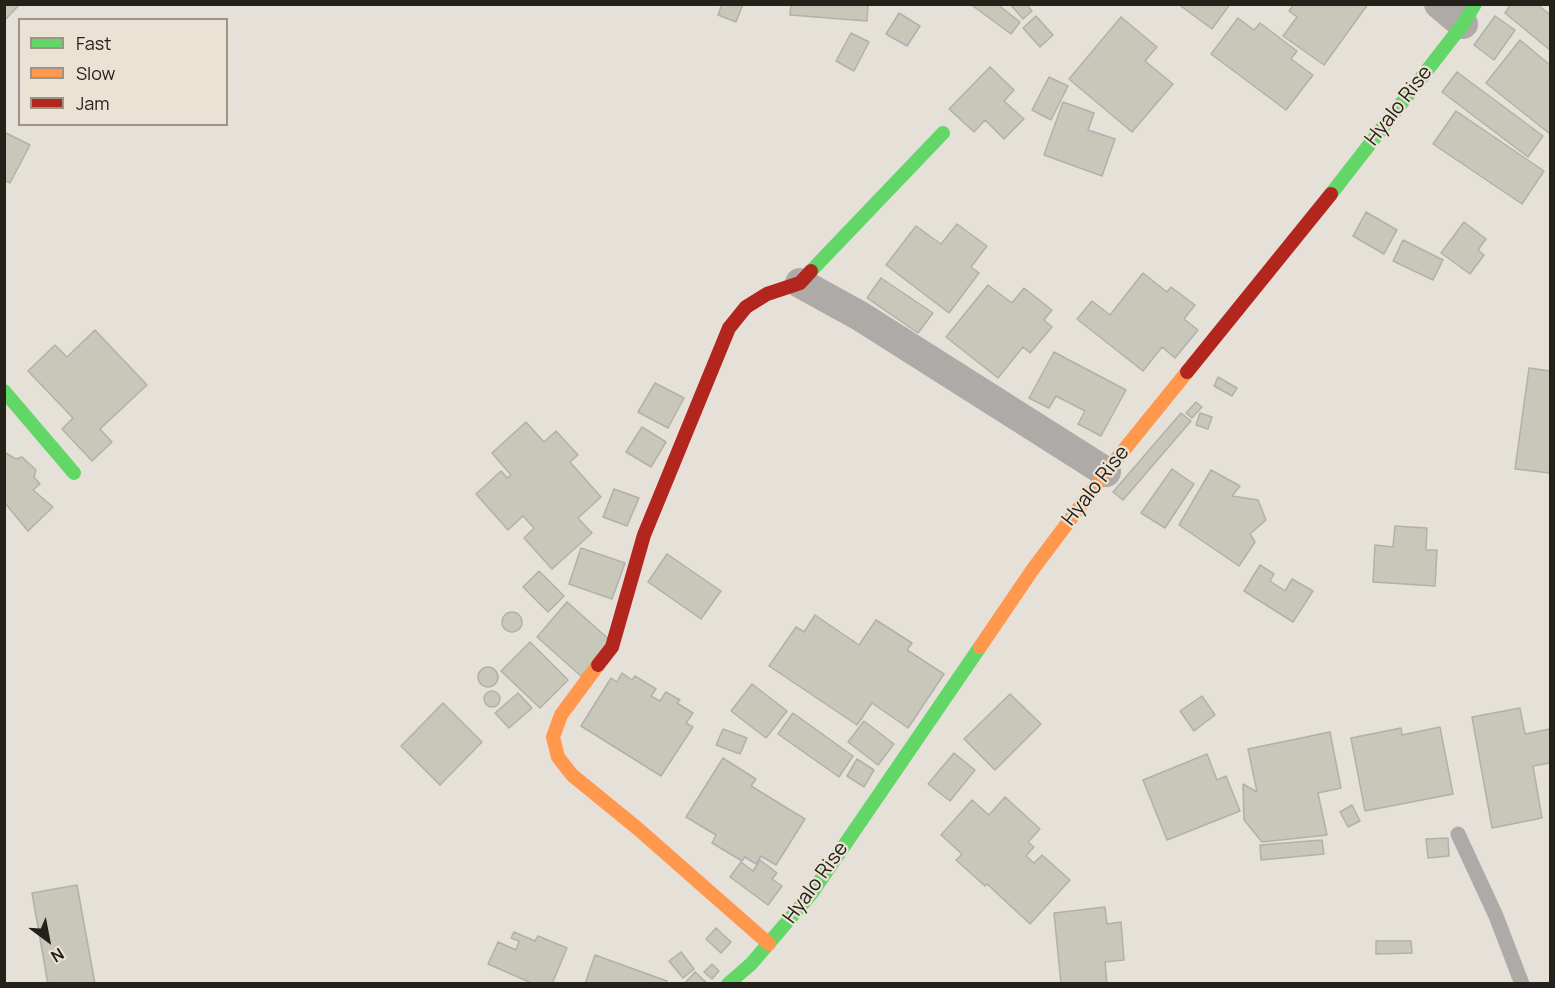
<!DOCTYPE html>
<style>
body{margin:0}
#map{position:relative;width:1555px;height:988px;overflow:hidden;background:#e5e1d9;font-family:Manrope,sans-serif}
canvas{display:block}
.frame{position:absolute;inset:0;border:6px solid #24211b;pointer-events:none}
.legend{position:absolute;left:18px;top:18px;width:210px;height:108px;box-sizing:border-box;background:#ebe2d3;border:2px solid #9b9589;margin:0;padding:8px 10px;list-style:none;font-size:18px;color:#24211b}
.legend li{display:flex;align-items:center;gap:12px;height:30px}
.legend b{width:30px;border:2px solid #9b9589}
.north{position:absolute;left:18px;top:910px;width:60px;height:60px;-webkit-text-stroke:4px #ebe2d3;paint-order:stroke;rotate:148deg;font-size:16px;font-weight:700;line-height:24px;text-align:center;color:#24211b}
.north::after{content:'';display:block;margin:auto;width:21px;height:27px;background:#24211b;clip-path:polygon(50% 0,100% 100%,50% 72%,0 100%)}
</style>
<div id="map">
<canvas width="1555" height="988"></canvas>
<div class="frame"></div>
<ul class="legend">
<li><b style="height:8px;background:#63d668"></b>Fast</li>
<li><b style="height:8px;background:#ff974d"></b>Slow</li>
<li><b style="height:8px;background:#b3261e"></b>Jam</li>
</ul>
<div class="north">N</div>
</div>
<script>
const ctx = document.querySelector('canvas').getContext('2d');
ctx.lineJoin = 'round';
function fill(path, color) { ctx.fillStyle = color; ctx.fill(path, 'evenodd'); }
const toPath = rows => new Path2D(rows.map(r => 'M' + r).join(''));
function strokePath(path, color, width, dash) { ctx.strokeStyle = color; ctx.lineWidth = width; ctx.lineCap = dash ? 'butt' : 'round'; ctx.setLineDash(dash || []); ctx.stroke(path); }
function drawText(font, color, halo, rows, align = 'center') {
  ctx.font = font + ' Manrope,sans-serif'; ctx.lineWidth = 4.5; ctx.setLineDash([]); ctx.textBaseline = 'middle'; ctx.strokeStyle = halo; ctx.fillStyle = color; for (const [text, x, y, turn = 0] of rows) {
    ctx.save(); ctx.translate(x, y); ctx.rotate((+turn || 0) * Math.PI / 180); ctx.textAlign = isNaN(turn) ? turn : align; if (halo) ctx.strokeText(text, 0, 0); ctx.fillText(text, 0, 0); ctx.restore();
  }
}
const building = toPath([
 [4,4,20,4,4,21,4,4],
 [722,4,743,4,736,22,718,15,722,4],
 [791,4,868,4,867,21,790,15,791,4],
 [974,4,997,4,1020,22,1011,34,973,6,974,4],
 [1010,4,1026,4,1032,11,1023,19,1010,4],
 [1178,4,1230,4,1212,29,1178,4],
 [1294,4,1368,4,1324,65,1283,36,1297,17,1289,11,1294,4],
 [1511,4,1537,4,1550,15,1550,50,1505,13,1511,4],
 [899,13,920,26,907,46,886,34,899,13],
 [1036,16,1053,35,1040,47,1023,28,1036,16],
 [1495,16,1515,30,1494,60,1474,45,1495,16],
 [1121,17,1157,47,1145,61,1173,84,1132,132,1069,79,1121,17],
 [1238,18,1254,30,1260,23,1297,51,1291,59,1313,75,1286,110,1211,54,1238,18],
 [851,33,869,42,854,71,836,61,851,33],
 [1520,40,1550,65,1550,134,1486,83,1520,40],
 [990,67,1014,90,1004,101,1024,119,1004,139,985,120,974,132,949,109,990,67],
 [1457,72,1543,136,1528,157,1442,92,1457,72],
 [1049,77,1068,86,1051,120,1032,110,1049,77],
 [1063,102,1094,113,1088,130,1115,139,1102,176,1044,155,1063,102],
 [1456,111,1544,171,1522,204,1433,144,1456,111],
 [4,132,30,145,10,183,4,180,4,132],
 [1366,212,1397,230,1384,254,1353,236,1366,212],
 [1464,222,1486,239,1478,250,1484,255,1470,274,1441,253,1464,222],
 [957,224,987,246,971,267,979,273,949,313,886,265,916,226,941,244,957,224],
 [1403,240,1443,260,1433,280,1393,261,1403,240],
 [1143,273,1167,292,1171,287,1195,305,1184,319,1198,330,1175,358,1162,347,1143,371,1077,319,1092,301,1110,315,1143,273],
 [881,278,933,313,918,333,867,298,881,278],
 [988,285,1012,303,1024,288,1052,310,1044,320,1052,327,1030,353,1023,347,998,378,946,337,988,285],
 [95,330,147,385,100,429,112,442,92,461,62,429,73,418,28,371,55,345,67,357,95,330],
 [1054,352,1126,390,1101,436,1078,424,1085,411,1056,396,1049,408,1029,398,1054,352],
 [1529,368,1550,371,1550,473,1515,469,1529,368],
 [1218,377,1237,388,1232,396,1214,386,1218,377],
 [655,383,684,398,668,428,638,412,655,383],
 [1196,402,1202,407,1192,418,1186,413,1196,402],
 [1181,413,1191,421,1123,500,1113,492,1181,413],
 [1200,413,1212,417,1208,429,1196,425,1200,413],
 [526,422,544,442,556,431,578,455,570,462,601,497,578,518,592,533,552,569,524,538,534,528,523,516,508,530,476,494,501,471,507,478,511,475,492,453,526,422],
 [642,427,666,442,651,467,626,452,642,427],
 [4,452,16,459,22,457,36,470,34,477,40,484,33,490,53,507,28,531,4,502,4,452],
 [1172,469,1194,484,1165,528,1141,513,1172,469],
 [1211,470,1240,486,1232,496,1258,500,1266,520,1250,534,1255,542,1239,566,1179,525,1211,470],
 [614,489,639,498,627,526,603,517,614,489],
 [1395,526,1427,528,1426,550,1437,550,1435,586,1373,582,1375,545,1393,547,1395,526],
 [581,548,625,563,612,599,569,584,581,548],
 [667,554,721,591,701,619,648,582,667,554],
 [1260,565,1274,574,1270,581,1285,591,1292,579,1313,591,1293,622,1244,591,1260,565],
 [539,571,564,596,548,612,523,587,539,571],
 [567,602,612,642,581,676,537,637,567,602],
 '502 622a10 10 0 1 1 20 0a10 10 0 1 1-20 0Z',
 [815,615,859,645,876,620,912,643,907,650,944,674,908,728,872,703,857,725,769,666,796,627,804,632,815,615],
 [530,642,568,680,540,708,501,671,530,642],
 '478 677a10 10 0 1 1 20 0a10 10 0 1 1-20 0Z',
 [622,673,632,680,635,676,656,689,651,696,660,701,666,692,680,700,677,703,693,713,686,723,693,727,661,776,581,726,611,678,617,682,622,673],
 [752,684,787,711,766,738,731,711,752,684],
 '484 699a8 8 0 1 1 16 0a8 8 0 1 1-16 0Z',
 [518,693,532,708,509,728,495,713,518,693],
 [1010,694,1041,724,995,770,964,739,1010,694],
 [1202,696,1215,715,1194,731,1180,711,1202,696],
 [443,703,482,742,440,785,401,746,443,703],
 [1520,708,1525,734,1550,729,1550,763,1533,766,1542,818,1492,828,1472,717,1520,708],
 [793,713,853,756,839,777,778,734,793,713],
 [864,721,894,744,878,765,848,742,864,721],
 [1440,727,1453,794,1365,811,1351,738,1401,728,1402,735,1440,727],
 [723,729,747,738,740,754,716,745,723,729],
 [1330,732,1341,788,1318,793,1327,835,1262,842,1244,820,1243,784,1257,792,1248,749,1330,732],
 [954,753,975,770,950,801,928,784,954,753],
 [1207,754,1217,780,1226,776,1240,811,1167,840,1143,780,1207,754],
 [723,758,756,779,751,786,805,819,776,865,761,856,756,864,745,857,742,861,712,843,716,835,686,817,723,758],
 [857,759,874,770,864,787,847,776,857,759],
 [1005,797,1040,829,1028,842,1034,847,1026,856,1034,863,1042,855,1070,880,1030,924,987,884,985,886,956,860,962,854,941,835,972,800,989,815,1005,797],
 [1352,805,1360,821,1348,827,1340,812,1352,805],
 [1448,838,1449,856,1428,858,1426,839,1448,838],
 [1322,840,1324,854,1261,860,1260,845,1322,840],
 [760,860,777,873,772,879,782,886,768,905,730,877,741,862,753,871,760,860],
 [77,885,95,984,48,984,32,893,77,885],
 [1105,907,1107,924,1121,922,1124,960,1105,962,1107,984,1061,984,1054,913,1105,907],
 [716,928,731,942,721,953,706,939,716,928],
 [514,932,535,941,538,936,567,948,552,984,534,984,488,964,498,942,516,950,519,941,511,938,514,932],
 [1376,941,1411,941,1412,953,1376,954,1376,941],
 [681,952,694,969,683,978,669,961,681,952],
 [595,955,667,981,666,984,585,984,595,955],
 [712,964,719,971,712,979,704,972,712,964],
 [695,972,708,984,685,983,695,972]
]);
fill(building, '#c7c7ba');
strokePath(building, '#b1b0aa', 1.5);
strokePath(toPath([
 [1458,834,1496,916,1522,984]
]), '#adaaa8', 15);
strokePath(toPath([
 [1439,4,1463,24],
 [800,283,860,316,1106,472]
]), '#adaaa8', 30);
strokePath(toPath([
 [1331,194,1463,24,1475,4],
 [811,271,943,133],
 [4,391,74,473],
 [728,984,751,964,811,894,980,647]
]), '#63d668', 14);
strokePath(toPath([
 [980,647,1033,569,1106,472,1187,372],
 [598,665,561,715,553,737,558,757,572,775,637,828,769,944]
]), '#ff974d', 14);
strokePath(toPath([
 [1187,372,1331,194],
 [598,665,612,647,644,535,729,328,746,307,767,294,800,283,811,271]
]), '#b3261e', 14);
drawText('20px', '#24211b', '#ebe2d3', [
 ["Hyalo Rise",1399,106,-52],
 ["Hyalo Rise",1096,486,-52],
 ["Hyalo Rise",816,883,-54]
]);
</script>
